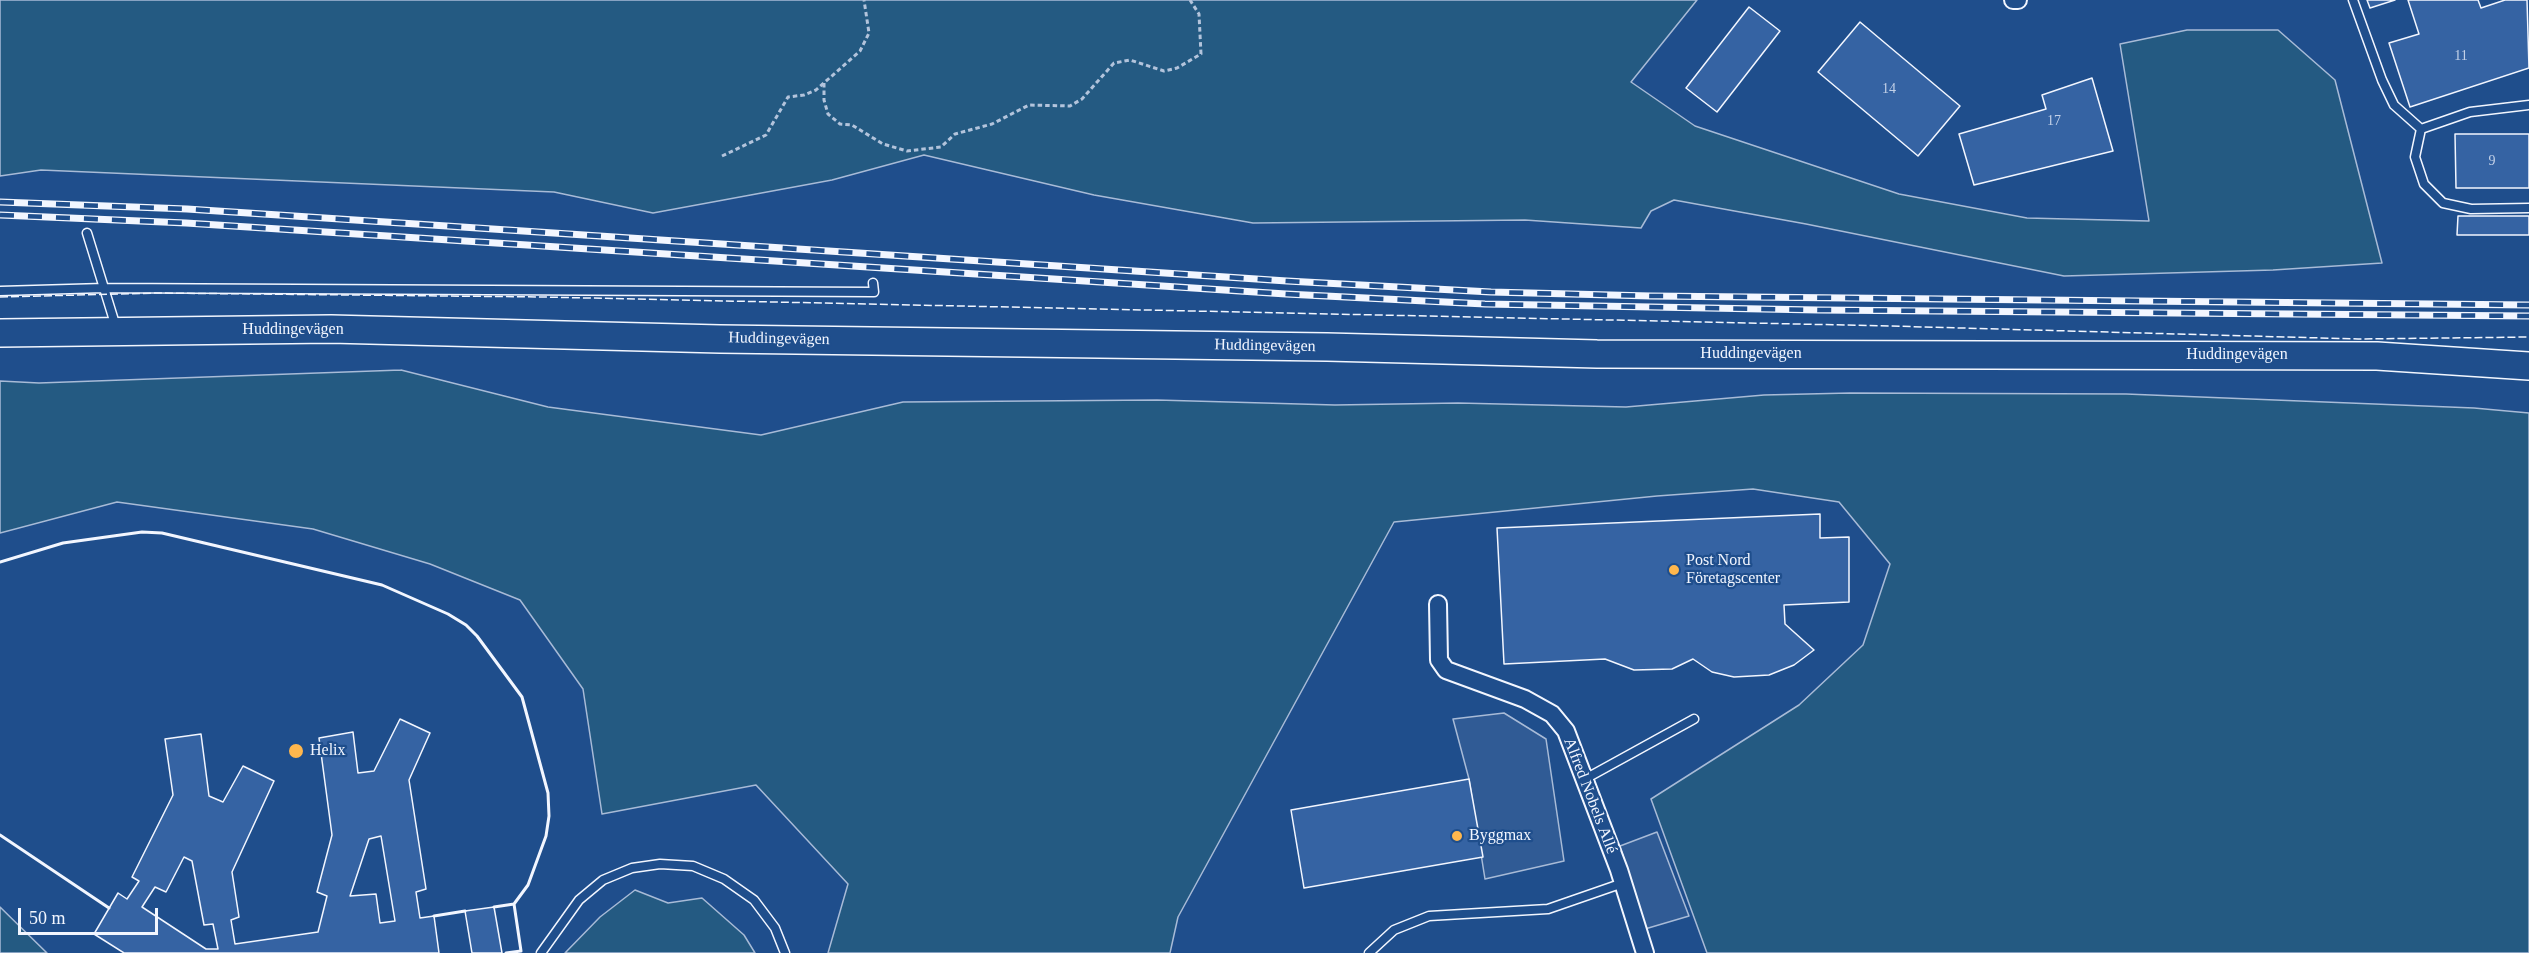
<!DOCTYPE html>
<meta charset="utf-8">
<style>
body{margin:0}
#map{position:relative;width:2529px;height:953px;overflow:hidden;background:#1f4e8c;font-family:"Times New Roman",serif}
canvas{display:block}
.scale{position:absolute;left:18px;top:908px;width:140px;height:27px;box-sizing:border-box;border:3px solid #f2f6ff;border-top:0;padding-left:8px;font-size:18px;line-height:21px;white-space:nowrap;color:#f2f6ff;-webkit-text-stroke:4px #1f4e8c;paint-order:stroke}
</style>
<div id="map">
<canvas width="2529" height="953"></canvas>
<div class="scale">50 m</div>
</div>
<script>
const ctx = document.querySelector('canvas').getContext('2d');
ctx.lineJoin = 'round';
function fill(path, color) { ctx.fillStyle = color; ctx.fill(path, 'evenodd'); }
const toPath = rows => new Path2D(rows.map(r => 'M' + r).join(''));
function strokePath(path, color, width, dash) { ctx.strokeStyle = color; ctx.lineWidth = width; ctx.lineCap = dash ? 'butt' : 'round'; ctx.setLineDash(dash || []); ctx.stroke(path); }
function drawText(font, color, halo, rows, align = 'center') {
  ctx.font = font + ' "Times New Roman",serif'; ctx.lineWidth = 4.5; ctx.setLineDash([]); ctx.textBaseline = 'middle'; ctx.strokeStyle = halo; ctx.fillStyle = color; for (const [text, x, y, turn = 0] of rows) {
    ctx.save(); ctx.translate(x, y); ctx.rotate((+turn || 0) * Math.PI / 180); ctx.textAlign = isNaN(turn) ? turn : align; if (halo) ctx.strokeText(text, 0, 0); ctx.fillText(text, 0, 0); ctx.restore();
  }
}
const green = toPath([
 [0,0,1697,0,1631,82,1695,126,1899,194,2027,218,2149,221,2120,44,2187,30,2278,30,2335,80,2382,263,2273,270,2064,276,1806,224,1674,200,1651,211,1641,228,1525,220,1253,223,1094,195,924,155,832,180,653,213,554,192,41,170,0,176,0,0],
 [401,370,548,407,761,435,903,402,1157,400,1335,405,1458,403,1626,407,1764,395,1850,393,2126,394,2474,408,2529,413,2529,953,1707,953,1651,799,1799,705,1863,645,1890,564,1839,502,1753,489,1657,496,1394,522,1178,917,1170,953,828,953,848,884,756,785,602,814,583,689,520,600,430,564,313,529,117,502,0,533,0,381,39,383,401,370],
 [635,890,668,903,702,898,744,935,755,953,565,953,600,917,635,890],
 [0,907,47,953,0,953,0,907]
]);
fill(green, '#245a82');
strokePath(green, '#a8bbd7', 1.5);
const parking = toPath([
 [1504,713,1546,739,1564,861,1485,879,1469,779,1453,719,1504,713],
 [1657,832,1689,916,1645,929,1620,846,1657,832]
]);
fill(parking, '#305b95');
strokePath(parking, '#a8bbd7', 1.5);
const building = toPath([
 [2367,0,2395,0,2370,8,2367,0],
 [2408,0,2478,0,2481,8,2505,0,2527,0,2529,68,2410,107,2389,43,2419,34,2408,0],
 [1749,7,1780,31,1717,112,1686,88,1749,7],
 [1860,22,1960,106,1918,156,1818,72,1860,22],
 [2092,78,2113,151,1974,185,1959,134,2046,109,2042,95,2092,78],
 [2455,134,2529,134,2529,188,2456,188,2455,134],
 [2458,216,2529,216,2529,235,2457,235,2458,216],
 [1820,514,1820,538,1849,537,1849,602,1784,605,1785,624,1814,650,1794,665,1769,675,1734,677,1712,672,1693,659,1672,669,1634,670,1605,659,1504,664,1497,528,1820,514],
 [400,719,430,733,409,780,426,889,416,892,420,918,434,916,439,953,124,953,94,934,118,893,127,899,139,881,132,877,173,795,165,739,201,734,209,796,223,802,243,766,274,781,232,872,239,917,231,920,235,944,318,932,327,896,317,892,332,835,319,738,353,732,358,773,374,771,400,719],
 [381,836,395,921,380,923,376,894,350,896,369,839,381,836],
 [184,857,192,861,204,925,213,924,218,949,206,949,142,907,155,887,166,892,184,857],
 [1469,779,1483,857,1304,888,1291,810,1469,779],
 [494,907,502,953,472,953,465,911,494,907]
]);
fill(building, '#3563a3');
strokePath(building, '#f2f6ff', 1.5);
const lane = toPath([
 [2353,0,2382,80,2394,105,2421,129],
 [2529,105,2470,112,2421,129,2415,157,2424,184,2443,203,2471,209,2529,208],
 [87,233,116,327],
 [0,291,104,288,874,292,873,283],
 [1585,779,1694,719],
 [541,953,579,900,603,880,632,868,660,864,693,866,724,879,754,900,775,928,785,953],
 [1369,953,1394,930,1429,916,1548,909,1623,883]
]);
const street = toPath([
 [2013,0,2018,0],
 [1438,604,1439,660,1446,670,1525,699,1552,714,1566,731,1619,870,1645,953]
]);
const primary = toPath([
 [0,333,331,329,720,339,1327,347,1597,354,2377,356,2529,366]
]);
strokePath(lane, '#f2f6ff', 11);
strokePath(street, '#f2f6ff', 20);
strokePath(primary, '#f2f6ff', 30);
strokePath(toPath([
 [824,83,824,100,828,114,840,124,852,125,883,144,907,151,941,147,955,134,992,124,1029,105,1070,106,1082,99,1114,63,1130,60,1164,71,1177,68,1201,54,1199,14,1190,0],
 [722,156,766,135,788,97,804,95,816,90,860,51,869,33,864,0]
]), '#b3c4dc', 3, [4.5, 3]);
strokePath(lane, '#1f4e8c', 8);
strokePath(street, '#1f4e8c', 16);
strokePath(primary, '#1f4e8c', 27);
const rail = toPath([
 [0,202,187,209,1287,281,1491,292,1651,296,2529,305],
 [0,215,186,223,1286,294,1485,304,1818,310,2529,316]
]);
strokePath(rail, '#f2f6ff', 7);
strokePath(rail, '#1f4e8c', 4.5, [14]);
strokePath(toPath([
 [0,297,158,293,542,297,1890,326,2358,339,2529,337]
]), '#f2f6ff', 1.5, [8, 3]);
strokePath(toPath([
 [0,562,63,543,142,532,162,533,382,585,448,614,466,625,477,636,522,697,548,793,549,816,546,836,528,885,514,904,521,951,506,953],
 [0,835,109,908],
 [494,907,514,904],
 [434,916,465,911]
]), '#f2f6ff', 3);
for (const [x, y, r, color] of [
 [1674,570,6,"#ffb74d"],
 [296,751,8,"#ffb74d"],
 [1457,836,6,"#ffb74d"]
]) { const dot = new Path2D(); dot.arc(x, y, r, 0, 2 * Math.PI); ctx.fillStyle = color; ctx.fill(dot); strokePath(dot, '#1f4e8c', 2); }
drawText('14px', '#c3d1e8', null, [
 ["11",2461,56],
 ["14",1889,89],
 ["17",2054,121],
 ["9",2492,161]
]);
drawText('16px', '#f2f6ff', '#1f4e8c', [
 ["Huddingevägen",293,330],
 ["Huddingevägen",779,339,1],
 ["Huddingevägen",1265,346,1],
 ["Huddingevägen",1751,354],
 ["Huddingevägen",2237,355],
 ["Alfred Nobels Allé",1590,796,69]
]);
drawText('16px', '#f2f6ff', '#1f4e8c', [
 ["Post Nord",1686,561],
 ["Företagscenter",1686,579],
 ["Helix",310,751],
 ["Byggmax",1469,836]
], 'left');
</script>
